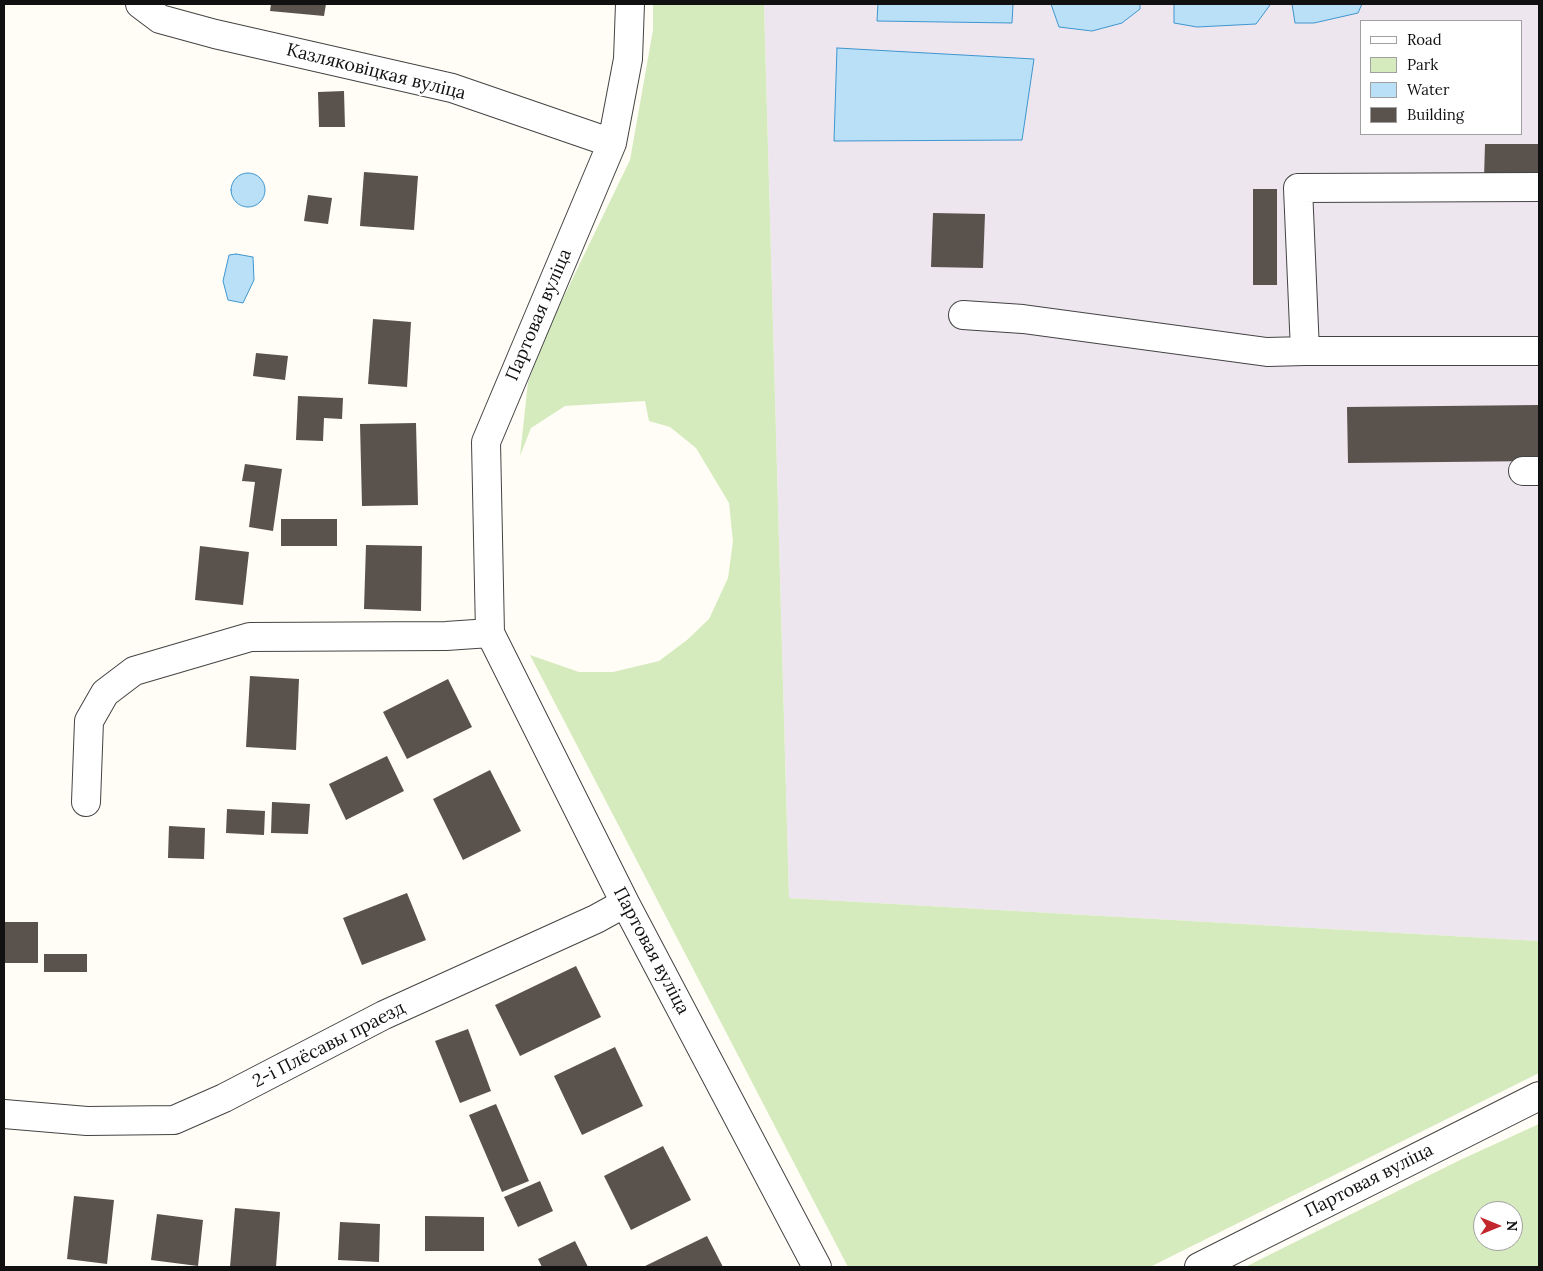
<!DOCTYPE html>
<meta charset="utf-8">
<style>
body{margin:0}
#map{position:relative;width:1543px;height:1271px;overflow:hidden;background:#fffdf5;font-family:Lora,serif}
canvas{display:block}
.frame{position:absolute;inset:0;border:5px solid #111;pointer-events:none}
.legend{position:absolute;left:1360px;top:20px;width:162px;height:115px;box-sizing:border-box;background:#fff;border:1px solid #a0a0a0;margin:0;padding:6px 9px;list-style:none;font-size:15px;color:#111}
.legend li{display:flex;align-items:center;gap:10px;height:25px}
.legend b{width:25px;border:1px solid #a0a0a0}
.north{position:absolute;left:1473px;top:1201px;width:50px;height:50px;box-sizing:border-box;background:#fff;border:1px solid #a0a0a0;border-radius:50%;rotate:90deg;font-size:14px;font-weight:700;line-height:20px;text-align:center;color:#111}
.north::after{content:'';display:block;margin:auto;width:18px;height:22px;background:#c4262e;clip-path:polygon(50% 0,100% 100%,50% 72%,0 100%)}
</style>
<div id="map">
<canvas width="1543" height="1271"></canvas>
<div class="frame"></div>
<ul class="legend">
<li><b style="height:6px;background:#fff"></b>Road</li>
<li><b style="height:14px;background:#d5ebbd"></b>Park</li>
<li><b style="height:14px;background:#b9e0f7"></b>Water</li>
<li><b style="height:14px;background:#5a524d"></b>Building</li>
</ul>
<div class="north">N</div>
</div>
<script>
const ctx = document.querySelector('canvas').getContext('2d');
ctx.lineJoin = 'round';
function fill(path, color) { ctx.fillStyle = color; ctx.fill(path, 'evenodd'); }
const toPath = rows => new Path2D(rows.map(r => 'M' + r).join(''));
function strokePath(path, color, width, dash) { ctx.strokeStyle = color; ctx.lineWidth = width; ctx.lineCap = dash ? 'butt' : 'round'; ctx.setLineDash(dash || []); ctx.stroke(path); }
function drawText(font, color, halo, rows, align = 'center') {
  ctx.font = font + ' Lora,serif'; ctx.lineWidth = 5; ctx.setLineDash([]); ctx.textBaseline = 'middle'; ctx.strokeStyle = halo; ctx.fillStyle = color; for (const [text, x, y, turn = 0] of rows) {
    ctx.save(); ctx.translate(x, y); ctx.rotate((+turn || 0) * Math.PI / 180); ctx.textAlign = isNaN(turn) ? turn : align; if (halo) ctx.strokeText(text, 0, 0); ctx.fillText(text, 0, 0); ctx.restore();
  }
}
fill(toPath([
 [764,4,1539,4,1539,941,789,898],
 [1362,21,1522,21,1522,134,1362,134]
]), '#eee6ef');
fill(toPath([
 [653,4,764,4,789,898,1539,941,1539,1073,1150,1267,848,1267,530,655,579,672,613,672,659,661,687,640,709,619,728,578,733,541,729,503,696,448,670,427,649,421,645,401,565,406,531,428,520,456,528,382,552,321,630,160,653,30],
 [1539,1124,1539,1267,1245,1267,1460,1160],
 [1483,1211,1513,1211,1513,1241,1483,1241]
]), '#d5ebbd');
const water = toPath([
 [878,4,1013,4,1012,23,877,21,878,4],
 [1051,4,1140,4,1140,9,1122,23,1092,31,1059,27,1051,4],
 [1174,4,1270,4,1270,5,1256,24,1197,27,1174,23,1174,4],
 [1292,4,1362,4,1358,13,1314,23,1295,23,1292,4],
 [837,48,1034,59,1022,140,834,141,837,48],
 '231 190a17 17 0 1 1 34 0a17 17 0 1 1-34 0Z',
 [236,254,253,257,254,280,243,303,228,300,223,281,229,255,236,254]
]);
fill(water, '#b9e0f7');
strokePath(water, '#3f96cf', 1);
fill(toPath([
 [271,4,326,4,324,16,270,11],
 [344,91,345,127,319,127,318,92],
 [1485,144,1539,144,1539,178,1484,178],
 [364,172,418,176,414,230,360,226],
 [1253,189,1277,189,1277,285,1253,285],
 [308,195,332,198,328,224,304,221],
 [933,213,985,214,983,268,931,267],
 [373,319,411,322,407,387,368,384],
 [256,353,288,356,285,380,253,376],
 [298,396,343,398,342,419,324,418,323,441,296,440],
 [1539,405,1539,461,1348,463,1347,407],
 [416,423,418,505,362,506,360,424],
 [245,464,282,469,273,531,249,527,255,482,242,481],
 [281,519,337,519,337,546,281,546],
 [366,545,422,546,421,611,364,609],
 [200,546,249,552,243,605,195,600],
 [250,676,299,679,296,750,246,747],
 [448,679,472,727,407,759,383,712],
 [387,756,404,791,346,820,329,784],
 [490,770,521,831,463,860,433,799],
 [272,802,310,804,308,834,271,833],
 [227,809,265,811,264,835,226,833],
 [169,826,205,828,204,859,168,858],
 [407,893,426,940,362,965,343,918],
 [4,922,38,922,38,963,4,963],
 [44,954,87,954,87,972,44,972],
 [576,966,601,1017,520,1056,495,1005],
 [468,1029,491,1091,460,1103,435,1041],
 [615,1047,643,1106,582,1135,554,1076],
 [496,1104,529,1181,502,1192,469,1115],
 [663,1146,691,1200,631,1230,604,1176],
 [540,1181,553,1211,518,1227,504,1197],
 [74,1196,114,1200,107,1264,67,1259],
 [235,1208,280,1212,276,1267,230,1267],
 [157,1214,203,1220,198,1266,151,1260],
 [425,1216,484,1217,484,1251,425,1251],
 [340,1222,380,1224,379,1262,338,1260],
 [707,1236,723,1267,643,1267],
 [575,1241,588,1267,542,1267,538,1259]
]), '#5a524d');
const minor = toPath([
 [140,4,160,19,215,34,452,88,612,143],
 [630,4,628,59,612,143,486,442,490,633,625,903,817,1267],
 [963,315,1023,319,1267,352,1305,351,1298,188,1539,187],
 [1305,351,1539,351],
 [1523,471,1539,471],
 [86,802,89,721,105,693,134,671,250,637,446,636,490,633],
 [4,1114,87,1121,174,1120,224,1098,384,1015,596,919,625,903],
 [1199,1267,1539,1096]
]);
strokePath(minor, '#444', 30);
strokePath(minor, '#fff', 28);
drawText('18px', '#111', '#fff', [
 ["Казляковіцкая вуліца",376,72,14],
 ["Партовая вуліца",539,315,-67],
 ["Партовая вуліца",651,951,62],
 ["2-і Плёсавы праезд",329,1045,-27],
 ["Партовая вуліца",1369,1181,-27]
]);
</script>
